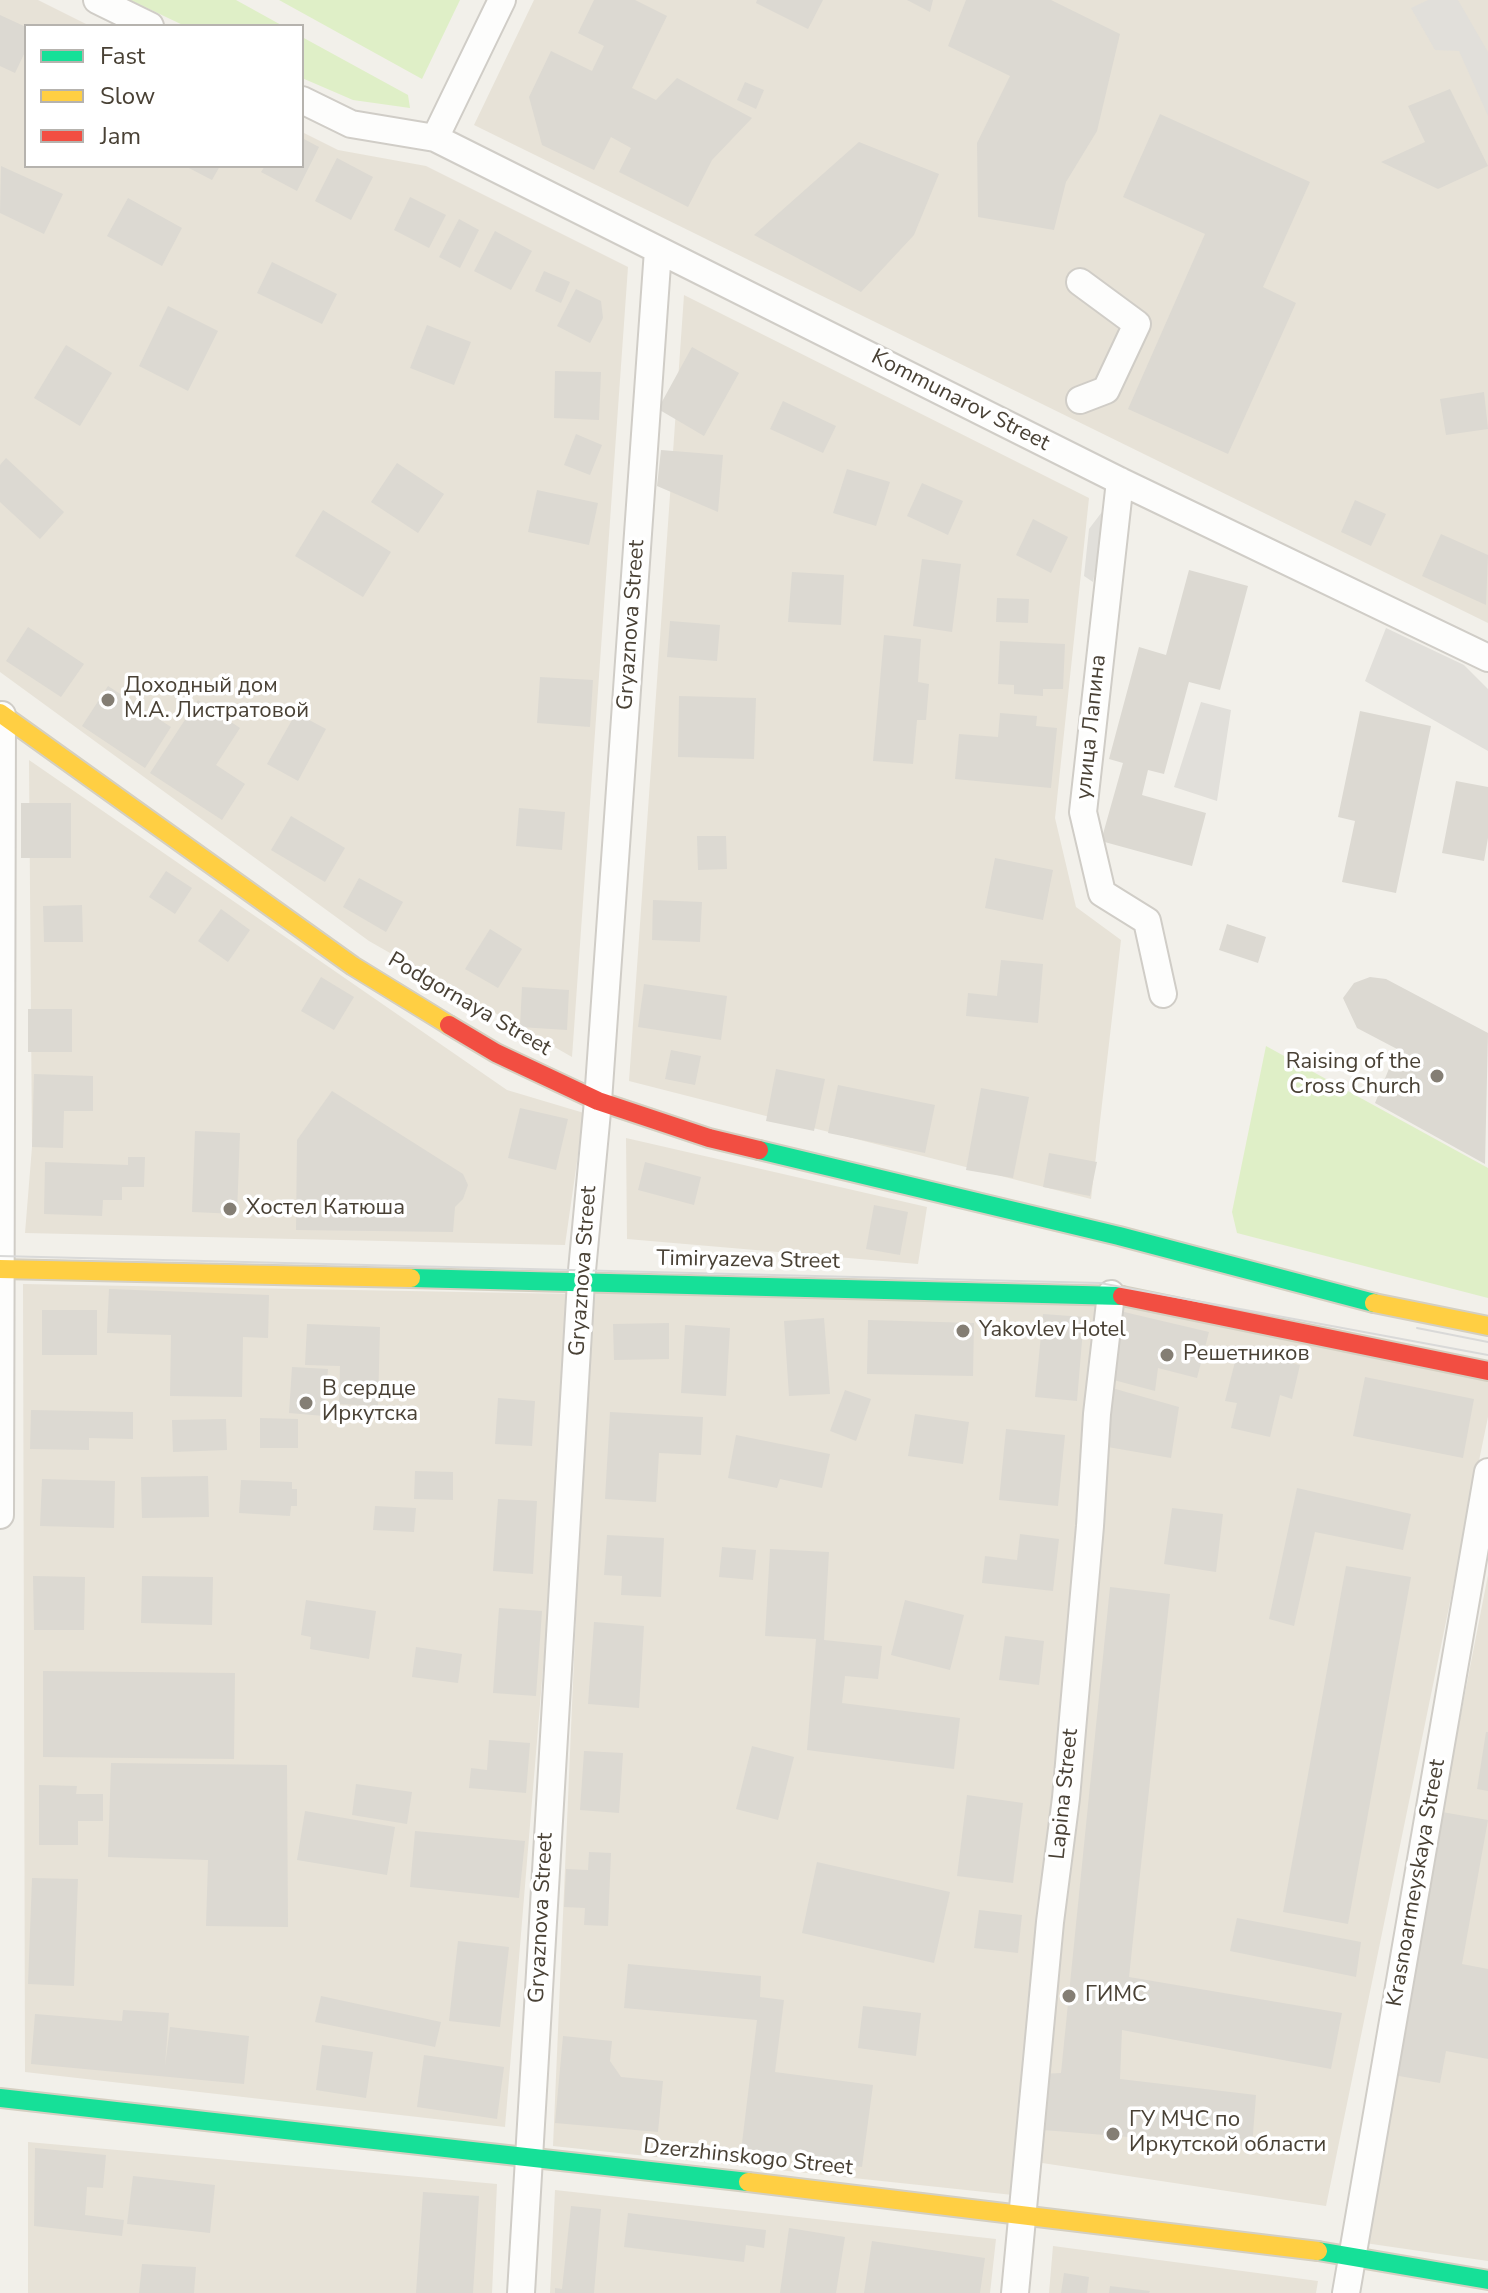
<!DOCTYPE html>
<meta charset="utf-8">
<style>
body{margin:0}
#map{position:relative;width:1488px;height:2293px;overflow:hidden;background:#f2f0ea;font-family:"Nunito Sans",sans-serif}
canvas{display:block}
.legend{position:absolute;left:24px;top:24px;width:280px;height:144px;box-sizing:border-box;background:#fff;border:2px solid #b6b3ae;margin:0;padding:10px 14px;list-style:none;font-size:24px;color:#494135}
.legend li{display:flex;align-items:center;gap:16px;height:40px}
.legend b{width:40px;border:2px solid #b6b3ae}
</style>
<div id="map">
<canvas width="1488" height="2293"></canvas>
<ul class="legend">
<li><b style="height:10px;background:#16e098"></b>Fast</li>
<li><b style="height:10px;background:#ffcf43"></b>Slow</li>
<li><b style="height:10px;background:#f24e42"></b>Jam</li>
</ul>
</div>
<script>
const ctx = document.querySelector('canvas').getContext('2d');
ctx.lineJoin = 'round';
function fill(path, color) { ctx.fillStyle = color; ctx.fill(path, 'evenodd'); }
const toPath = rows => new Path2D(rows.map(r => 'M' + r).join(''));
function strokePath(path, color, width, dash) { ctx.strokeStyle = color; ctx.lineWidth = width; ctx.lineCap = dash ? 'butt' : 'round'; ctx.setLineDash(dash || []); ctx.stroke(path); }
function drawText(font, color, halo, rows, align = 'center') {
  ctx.font = font + ' "Nunito Sans",sans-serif'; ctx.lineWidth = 7; ctx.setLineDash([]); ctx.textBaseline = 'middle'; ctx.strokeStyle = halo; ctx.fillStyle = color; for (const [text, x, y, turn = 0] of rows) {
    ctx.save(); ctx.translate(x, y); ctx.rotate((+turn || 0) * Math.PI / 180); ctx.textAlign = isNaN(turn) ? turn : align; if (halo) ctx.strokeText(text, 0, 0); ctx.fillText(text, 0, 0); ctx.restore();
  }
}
fill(toPath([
 [0,0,38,0,90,26,26,26,26,166,302,166,302,132,338,150,426,166,628,267,572,1057,369,941,0,672],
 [534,0,1488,0,1488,623,474,125],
 [684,295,1089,498,1055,818,1076,907,1121,940,1091,1199,629,1081],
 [29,760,507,1090,584,1113,565,1245,25,1233,32,1147],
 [626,1138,927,1207,918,1264,627,1239],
 [23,1284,574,1294,505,2127,25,2072],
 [590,1289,1103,1300,1013,2195,553,2146],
 [1114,1302,1488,1381,1488,1417,1326,2206,1029,2161],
 [1488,1575,1488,2261,1358,2242],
 [28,2142,497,2184,492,2293,28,2293],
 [555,2190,996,2239,990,2293,550,2293],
 [1053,2246,1318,2281,1316,2293,1049,2293]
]), '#e7e2d7');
fill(toPath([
 [130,0,236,0,283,26,185,26],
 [279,0,460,0,422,79],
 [302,37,408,95,410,108,353,100,302,78],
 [1266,1046,1488,1168,1488,1298,1237,1233,1232,1212]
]), '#dfefc7');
fill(toPath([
 [1428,0,1458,0,1488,52,1488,116,1459,51,1435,50,1411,8],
 [1108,504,1093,582,1084,576,1089,529],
 [1386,628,1464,665,1488,689,1488,751,1365,681],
 [1201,702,1231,710,1217,801,1174,787]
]), '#e1dfda');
fill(toPath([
 [594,0,635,0,667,16,632,88,656,100,677,78,752,118,712,160,688,207,619,172,631,148,611,137,594,170,542,145,529,97,551,51,592,71,604,46,578,33],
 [757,0,823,0,808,29,756,3],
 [907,0,933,0,930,12],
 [966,0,1051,0,1120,34,1097,131,1066,182,1054,230,978,217,977,143,1010,76,948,46],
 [0,15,26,27,26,50,15,73,0,66],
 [745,82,764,90,756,109,737,100],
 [1450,89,1488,166,1438,189,1381,162,1425,142,1408,106],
 [1160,114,1310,182,1263,287,1296,303,1228,454,1128,409,1205,234,1123,197],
 [302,138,319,147,297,191,261,172,265,166,302,166],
 [859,142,939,174,914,235,861,292,754,235],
 [337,158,373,177,351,220,315,201],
 [1,166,63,194,44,234,0,213],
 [185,166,220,166,212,180],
 [410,197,446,215,429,248,394,230],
 [128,198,182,228,162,266,107,236],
 [459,219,479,230,460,268,439,257],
 [495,231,532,251,511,290,474,271],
 [272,262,337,294,322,324,257,293],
 [544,271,570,282,561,303,535,291],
 [576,289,601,301,603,318,590,343,557,326],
 [168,306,218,331,188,391,139,366],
 [427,325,471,342,454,385,410,368],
 [66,345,112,373,80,426,34,398],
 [692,347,739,373,704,436,658,409],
 [555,371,601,372,599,420,554,418],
 [1484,392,1488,429,1446,435,1440,399],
 [783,401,836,426,823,453,770,429],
 [576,434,602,445,590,475,564,465],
 [661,450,723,455,718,512,657,486],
 [6,458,64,512,40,539,0,502,0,465],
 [397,463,444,494,418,533,371,502],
 [847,469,890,482,876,526,833,513],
 [922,483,963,501,948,535,907,516],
 [537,490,598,503,589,545,528,532],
 [1355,500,1386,514,1371,546,1341,532],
 [323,510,391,552,363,597,295,556],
 [1033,519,1068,537,1051,573,1016,555],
 [1441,534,1488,555,1486,605,1422,576],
 [922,559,961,564,952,632,913,626],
 [1189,570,1248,586,1220,690,1189,682,1164,774,1148,770,1142,795,1206,813,1192,866,1101,841,1123,763,1109,759,1139,647,1166,655],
 [792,572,844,575,841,625,788,622],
 [997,598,1029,599,1028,623,996,622],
 [670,621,720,625,717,661,667,657],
 [28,627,84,664,61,697,6,661],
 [884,635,921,639,918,682,929,684,926,720,917,720,913,764,873,761],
 [1000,641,1065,644,1063,689,1043,689,1043,696,1014,694,1014,685,998,684],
 [540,677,593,680,590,727,537,723],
 [108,686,171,727,145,768,82,726],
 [679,696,756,698,754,759,678,757],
 [198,700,240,728,216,765,245,784,222,820,150,773],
 [1360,711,1431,726,1396,893,1342,882,1355,821,1338,817],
 [296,713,326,729,298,781,267,764],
 [1000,713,1037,716,1036,726,1057,728,1051,788,955,779,959,734,998,737],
 [1456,781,1488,787,1488,838,1484,861,1442,853],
 [21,803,71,803,71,858,21,858],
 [519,808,565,812,562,850,516,846],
 [291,816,345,848,325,882,271,850],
 [697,836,726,836,727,869,698,870],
 [995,858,1053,870,1043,920,985,908],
 [166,871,192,888,175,914,149,897],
 [359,878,403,902,386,932,343,907],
 [653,900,702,902,700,942,652,940],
 [82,905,83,942,44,942,43,906],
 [221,909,250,930,228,962,198,941],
 [1227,924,1266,937,1258,963,1219,950],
 [490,929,522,949,498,988,465,969],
 [1001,960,1043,964,1038,1023,966,1016,968,993,997,996],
 [321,977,354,997,334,1030,301,1011],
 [1370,977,1386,979,1488,1033,1485,1164,1375,1103,1397,1049,1357,1028,1343,998,1354,983],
 [644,984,727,996,721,1040,638,1027],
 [522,987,569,990,567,1030,520,1027],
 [28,1009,72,1009,72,1052,28,1052],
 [671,1050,701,1056,695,1085,665,1079],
 [776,1069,825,1079,814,1131,766,1121],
 [34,1074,93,1076,93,1111,64,1111,63,1148,32,1147],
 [838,1085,935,1105,925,1153,828,1133],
 [981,1088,1029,1097,1013,1178,966,1170],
 [332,1091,463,1174,468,1185,463,1199,455,1207,453,1232,296,1230,297,1140],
 [520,1108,568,1119,556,1170,508,1158],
 [195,1131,240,1133,237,1214,192,1212],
 [1049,1153,1097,1162,1090,1196,1043,1187],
 [128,1157,145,1157,144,1187,122,1187,122,1200,103,1200,102,1216,44,1214,45,1162,128,1165],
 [645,1162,701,1177,694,1205,638,1190],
 [874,1205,908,1212,900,1255,866,1249],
 [109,1289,269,1295,268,1338,243,1337,242,1397,170,1396,171,1335,107,1333],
 [42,1310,97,1310,97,1355,42,1355],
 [1120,1311,1209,1332,1197,1378,1158,1368,1155,1391,1106,1378],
 [1043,1314,1084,1317,1077,1401,1035,1397],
 [824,1318,830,1394,789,1396,784,1321],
 [868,1320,974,1323,973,1376,867,1374],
 [669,1323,669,1359,614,1360,613,1324],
 [307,1324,380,1327,378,1406,339,1404,340,1366,305,1365],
 [685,1325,730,1328,726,1396,681,1393],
 [1238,1350,1300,1365,1292,1399,1280,1395,1270,1437,1231,1428,1237,1403,1225,1401],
 [292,1367,328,1369,324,1416,289,1413],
 [1365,1377,1474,1399,1463,1458,1353,1436],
 [1112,1388,1179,1407,1171,1458,1102,1446],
 [845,1390,871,1399,856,1441,830,1431],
 [498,1398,535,1401,532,1446,495,1444],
 [31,1410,133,1412,133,1439,89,1438,89,1450,30,1449],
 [610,1412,703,1417,701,1455,659,1453,656,1502,605,1499],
 [915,1414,969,1422,963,1464,908,1456],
 [260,1418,298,1419,298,1448,260,1448],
 [226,1419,227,1450,173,1452,172,1420],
 [1006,1429,1065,1435,1058,1506,999,1500],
 [736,1435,830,1454,822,1488,780,1479,777,1488,728,1478],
 [415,1471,453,1472,453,1500,414,1499],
 [208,1476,209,1517,142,1518,141,1477],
 [42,1479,115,1481,114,1528,40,1526],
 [241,1480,292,1482,292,1489,297,1489,297,1506,291,1506,290,1516,239,1513],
 [1297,1488,1411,1514,1403,1550,1315,1532,1294,1626,1269,1619],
 [498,1499,537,1501,533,1574,493,1571],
 [375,1506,416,1508,414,1532,373,1530],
 [1172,1508,1223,1514,1216,1572,1164,1564],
 [1020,1534,1059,1539,1053,1591,982,1583,985,1556,1017,1560],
 [607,1535,664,1538,661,1597,621,1595,622,1576,604,1575],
 [722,1547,756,1550,753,1580,719,1577],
 [770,1549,829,1552,824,1640,882,1646,878,1679,845,1676,842,1703,960,1718,954,1769,807,1750,816,1639,765,1636],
 [1346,1566,1411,1577,1348,1924,1283,1912],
 [33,1576,85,1577,84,1630,34,1630],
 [142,1576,213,1577,212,1625,141,1623],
 [1110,1587,1170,1594,1129,1977,1342,2013,1331,2069,1122,2030,1120,2079,1256,2095,1252,2147,1031,2129,1040,2074,1061,2073],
 [306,1600,376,1611,369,1659,310,1649,311,1637,301,1635],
 [905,1600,964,1615,950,1670,891,1655],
 [499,1608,542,1611,536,1696,493,1693],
 [594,1622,644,1626,639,1708,588,1704],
 [1005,1636,1044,1641,1039,1685,999,1680],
 [416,1647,462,1654,458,1683,412,1677],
 [43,1671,235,1673,234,1759,43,1757],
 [1486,1732,1488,1732,1488,1791,1477,1789],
 [489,1740,530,1743,526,1793,469,1788,471,1768,487,1770],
 [752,1746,794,1757,778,1820,736,1809],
 [584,1751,623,1753,619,1813,580,1810],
 [111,1763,287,1765,288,1927,206,1926,208,1860,108,1857],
 [356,1784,412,1792,407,1824,352,1815],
 [39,1785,77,1786,76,1794,103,1794,103,1821,78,1821,78,1845,39,1845],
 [967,1795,1023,1803,1013,1883,957,1876],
 [305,1811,395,1827,387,1875,297,1860],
 [1442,1812,1488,1820,1462,1964,1488,1969,1488,2059,1446,2051,1440,2083,1393,2075],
 [415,1831,525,1841,519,1898,410,1887],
 [589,1852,611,1853,608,1926,584,1925,585,1908,564,1907,566,1869,588,1870],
 [817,1862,950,1892,934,1963,802,1933],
 [32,1878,78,1879,74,1986,28,1984],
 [979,1910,1022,1915,1018,1953,974,1948],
 [1237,1918,1361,1942,1356,1977,1230,1951],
 [458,1941,509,1947,500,2027,449,2021],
 [628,1964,761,1976,760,1997,784,2000,775,2072,873,2085,862,2167,741,2151,757,2020,624,2008],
 [321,1996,441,2022,435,2047,315,2022],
 [863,2006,921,2013,916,2056,858,2048],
 [123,2010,169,2013,165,2066,170,2027,249,2036,244,2084,31,2064,35,2014,122,2021],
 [563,2036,612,2041,610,2061,621,2077,663,2081,658,2132,555,2123],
 [322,2045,373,2052,366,2098,316,2090],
 [424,2055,504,2067,497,2119,417,2107],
 [35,2148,106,2155,103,2188,87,2187,85,2215,124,2220,122,2236,34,2226],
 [133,2176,215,2185,210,2233,127,2224],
 [423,2192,479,2196,473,2293,416,2293],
 [571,2206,601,2209,594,2293,555,2293,555,2288,562,2289],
 [628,2213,766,2230,764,2248,746,2245,744,2262,624,2247],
 [789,2228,845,2237,836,2293,780,2293],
 [872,2241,985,2258,980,2293,864,2293],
 [142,2264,196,2267,194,2293,139,2293],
 [1064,2273,1089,2277,1087,2293,1061,2293],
 [1110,2286,1150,2291,1149,2293,1109,2293]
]), '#dcd9d2');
const street = toPath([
 [97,0,150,26],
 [302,100,351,124,435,138,1120,481,1488,658],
 [435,138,502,0],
 [1080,282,1137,324,1106,390,1080,400],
 [1120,481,1083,812,1102,893,1147,921,1163,994],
 [0,1515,2,715],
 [521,2293,581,1281,598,1101,658,250],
 [1015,2293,1050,1922,1066,1798,1090,1526,1097,1414,1111,1294],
 [1346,2293,1488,1472]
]);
const fast = toPath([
 [759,1150,1119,1236,1374,1303],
 [411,1278,1122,1296],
 [0,2098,748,2182],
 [1318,2251,1488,2280]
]);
const slow = toPath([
 [0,713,353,966,449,1025],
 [0,1269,411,1278],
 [1374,1303,1488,1326],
 [748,2182,1318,2251]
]);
const jam = toPath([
 [449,1025,496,1053,598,1101,709,1138,759,1150],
 [1122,1296,1488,1371]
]);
strokePath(street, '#d0cdc7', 30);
strokePath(fast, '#d4cfc1', 22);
strokePath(slow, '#d4cfc1', 22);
strokePath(jam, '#d4cfc1', 22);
strokePath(street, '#fdfdfc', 26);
strokePath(fast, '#16e098', 18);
strokePath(slow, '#ffcf43', 18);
strokePath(jam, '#f24e42', 18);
strokePath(toPath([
 [0,1256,1100,1283,1488,1355],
 [1417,1328,1488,1342]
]), '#d9d9d8', 2);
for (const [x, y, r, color] of [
 [108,700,8,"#847e74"],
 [1437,1076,8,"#847e74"],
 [230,1209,8,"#847e74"],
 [963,1331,8,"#847e74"],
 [1167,1355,8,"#847e74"],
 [306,1403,8,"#847e74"],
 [1069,1996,8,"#847e74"],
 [1113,2134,8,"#847e74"]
]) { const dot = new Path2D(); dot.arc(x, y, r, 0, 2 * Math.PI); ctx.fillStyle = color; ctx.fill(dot); strokePath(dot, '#fff', 3); }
drawText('22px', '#494135', '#fff', [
 ["Kommunarov Street",960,401,27],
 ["Gryaznova Street",632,625,-86],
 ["улица Лапина",1092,727,-84],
 ["Podgornaya Street",469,1005,30],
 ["Timiryazeva Street",748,1261,1],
 ["Gryaznova Street",584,1271,-86],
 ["Lapina Street",1065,1794,-84],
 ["Krasnoarmeyskaya Street",1417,1883,-80],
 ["Gryaznova Street",542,1918,-87],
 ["Dzerzhinskogo Street",748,2158,6]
]);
drawText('22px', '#494135', '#fff', [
 ["Доходный дом",124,687],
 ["М.А. Листратовой",124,712],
 ["Raising of the",1421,1063,"right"],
 ["Cross Church",1421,1088,"right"],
 ["Хостел Катюша",246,1209],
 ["Yakovlev Hotel",979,1331],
 ["Решетников",1183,1355],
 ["В сердце",322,1390],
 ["Иркутска",322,1415],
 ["ГИМС",1085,1996],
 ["ГУ МЧС по",1129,2121],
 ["Иркутской области",1129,2146]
], 'left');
</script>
